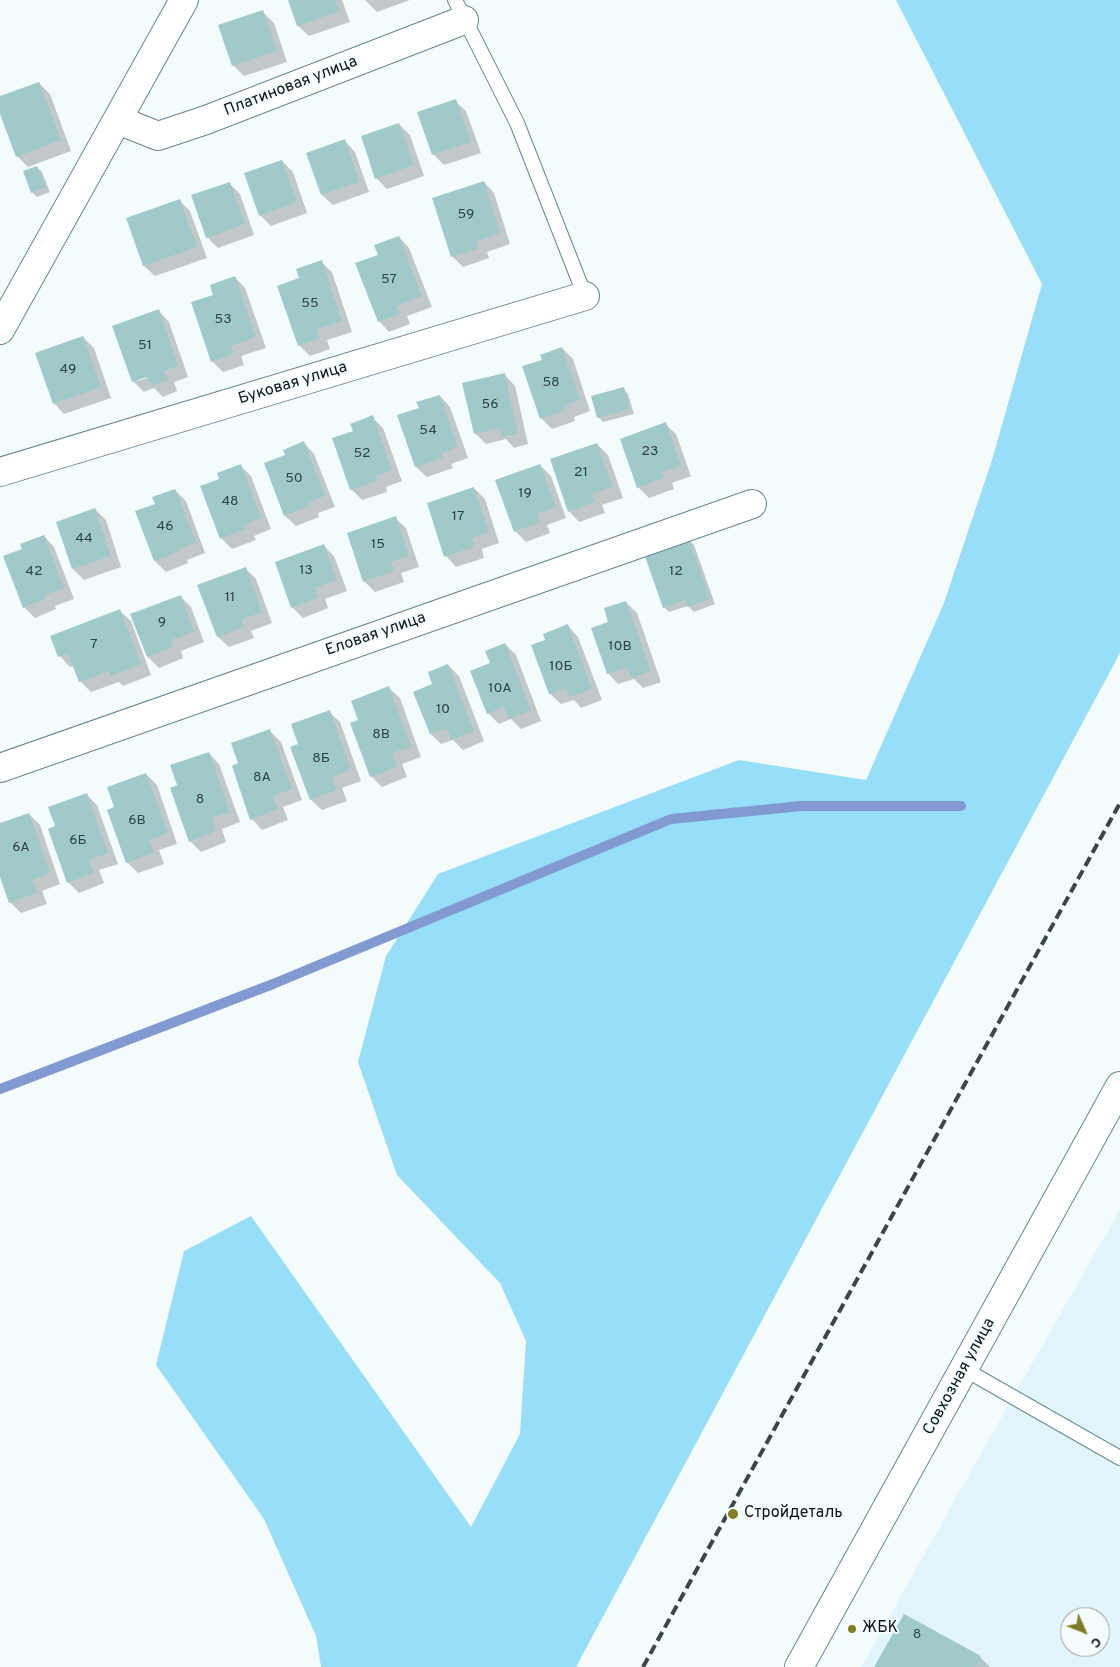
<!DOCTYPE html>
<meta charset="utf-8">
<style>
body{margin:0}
#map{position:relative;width:1120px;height:1667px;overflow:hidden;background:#f3fbfd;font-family:Overpass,sans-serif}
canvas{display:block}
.north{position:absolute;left:1060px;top:1607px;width:50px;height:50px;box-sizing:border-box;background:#f3fbfd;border:1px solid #959fa3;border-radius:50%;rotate:134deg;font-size:14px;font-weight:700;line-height:20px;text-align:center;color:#08161b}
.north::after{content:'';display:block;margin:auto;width:18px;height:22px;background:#817d25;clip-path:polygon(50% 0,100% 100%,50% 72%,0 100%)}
</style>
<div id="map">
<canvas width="1120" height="1667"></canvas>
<div class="north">С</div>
</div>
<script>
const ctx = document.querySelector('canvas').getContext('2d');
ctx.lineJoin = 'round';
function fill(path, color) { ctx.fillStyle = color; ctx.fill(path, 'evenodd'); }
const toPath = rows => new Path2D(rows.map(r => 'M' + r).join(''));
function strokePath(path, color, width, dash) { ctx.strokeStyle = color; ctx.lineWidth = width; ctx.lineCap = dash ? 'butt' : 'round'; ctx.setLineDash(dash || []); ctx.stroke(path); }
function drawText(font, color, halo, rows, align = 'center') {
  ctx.font = font + ' Overpass,sans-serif'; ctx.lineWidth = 4; ctx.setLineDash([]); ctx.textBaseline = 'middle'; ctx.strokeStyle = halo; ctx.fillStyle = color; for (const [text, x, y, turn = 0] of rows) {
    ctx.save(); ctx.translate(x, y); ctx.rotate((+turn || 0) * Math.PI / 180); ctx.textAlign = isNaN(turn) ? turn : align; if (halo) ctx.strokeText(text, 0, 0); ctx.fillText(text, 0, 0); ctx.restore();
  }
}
fill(toPath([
 [1120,1209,1120,1667,861,1667,984,1448],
 [1070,1617,1100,1617,1100,1647,1070,1647]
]), '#e2f5fb');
fill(toPath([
 [896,0,1120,0,1120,653,576,1667,321,1667,316,1636,264,1519,156,1365,184,1251,251,1216,471,1527,520,1434,526,1341,500,1283,397,1175,358,1062,386,956,438,874,739,760,866,780,944,603,992,460,1042,284]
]), '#97dff8');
fill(toPath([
 [289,0,342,0,350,22,309,36,298,26],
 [365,0,410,0,377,12],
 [263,12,274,23,287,62,244,76,233,65],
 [39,83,50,94,71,151,28,167,17,156,0,111,0,98],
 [455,101,466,111,481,153,444,165,433,154],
 [399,124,410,135,424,176,387,189,376,178],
 [345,141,355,152,369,192,333,205,322,195],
 [282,161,293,172,307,213,271,226,260,215],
 [37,167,42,172,50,192,37,197,32,192],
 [484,182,494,193,510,244,487,252,489,258,463,267,452,256],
 [229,183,240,194,254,235,218,248,207,237],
 [179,200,190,211,207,258,155,276,144,266],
 [399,237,409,248,432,307,407,316,410,324,389,332,379,321,379,256],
 [321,262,332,272,352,332,327,340,330,349,310,356,299,345,301,279],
 [235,277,245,288,266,348,241,356,244,365,223,372,212,361,215,295],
 [159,311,169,322,188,377,174,382,177,391,163,397,154,388,144,392,133,381],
 [153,376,137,381,137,379],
 [83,337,94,348,111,398,64,414,54,403],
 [562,348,573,359,590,411,574,417,575,421,552,429,541,418,544,361],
 [505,375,515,386,528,444,514,448,506,439,486,444,475,433],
 [623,388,628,394,634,414,603,422,598,417],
 [440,396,450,407,468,458,451,464,453,468,427,477,416,467,420,409],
 [372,417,383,428,402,481,386,487,387,492,362,500,351,489,354,432],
 [665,424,676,434,691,476,672,483,674,489,649,498,638,487],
 [304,443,314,454,335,507,318,513,319,517,296,526,285,516,287,455],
 [597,444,608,455,623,498,602,505,605,513,579,522,569,511],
 [540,465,551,476,566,518,547,525,550,533,526,542,515,531],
 [241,466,251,476,271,529,254,536,256,540,232,549,221,538,221,480],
 [474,488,485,499,499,543,482,549,484,558,456,567,446,556],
 [175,490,186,501,205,553,187,560,188,563,166,572,155,561,136,512,156,505],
 [95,509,106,520,121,567,84,580,73,569,57,522],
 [395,518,406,528,419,567,401,573,404,582,375,592,364,581],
 [44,536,54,547,74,599,55,606,56,609,35,618,24,607,23,549],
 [689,540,694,545,715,604,694,612,688,606,669,612,664,607],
 [323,545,334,556,347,591,325,599,328,608,303,618,292,607],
 [245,568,256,579,272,623,251,631,254,638,229,647,218,637],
 [181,597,191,607,204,642,181,651,183,658,159,668,148,657,132,615],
 [626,602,637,613,661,682,643,688,634,679,618,684,608,673,610,622],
 [120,611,131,621,151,675,123,686,119,682,91,692,80,681,74,666,70,667,60,656],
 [568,626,578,637,602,700,581,708,574,700,561,704,550,694,547,641],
 [505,644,516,655,541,721,521,729,511,719,499,724,488,713,492,664],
 [448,665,459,676,484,741,463,750,453,740,441,744,431,734,434,685],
 [389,688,400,698,421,757,402,764,407,777,382,787,371,776,359,721],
 [329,712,340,722,361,781,342,788,347,801,322,810,311,800,299,745],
 [270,731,281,742,302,800,283,807,288,820,262,830,252,819],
 [209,753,219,764,240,822,222,829,226,842,201,852,190,841,179,786],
 [146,774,157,785,177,844,159,850,164,864,138,873,127,862,116,807],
 [86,794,97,805,118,864,99,870,104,883,79,893,68,882,57,827],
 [29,814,40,825,60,884,42,891,47,904,21,913,10,902,0,874,0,825],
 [980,1657,990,1667,876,1667]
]), '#0003');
strokePath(toPath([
 [0,1089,273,984,671,819,801,806,961,806]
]), '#8299d2', 10);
fill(toPath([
 [288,0,336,0,340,11,297,26],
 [263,10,277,51,232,66,218,25],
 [39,82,61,140,16,157,0,114,0,96],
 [456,99,471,142,432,155,417,112],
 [399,123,414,165,375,179,361,136],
 [345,139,359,182,321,195,306,153],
 [282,160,297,202,259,216,244,173],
 [37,166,46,187,31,193,23,171],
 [484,181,500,233,477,241,479,248,451,257,432,198],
 [230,182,245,224,206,238,191,195],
 [180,199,197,247,143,266,126,218],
 [399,236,422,296,397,306,400,314,378,322,355,263,378,255,374,245],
 [322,260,342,321,317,329,320,338,298,346,277,286,299,278,296,269],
 [235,276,256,337,231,346,234,354,211,362,191,302,213,295,210,285],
 [159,309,178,366,164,371,168,380,151,386,147,377,132,382,112,326],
 [83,336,101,387,53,404,35,353],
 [562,347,580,400,564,406,565,410,540,419,522,366,542,360,540,355],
 [505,373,518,434,502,437,500,428,474,434,462,383],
 [624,387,630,409,597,418,591,396],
 [440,395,458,447,441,453,443,458,415,467,397,415,419,408,416,402],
 [373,415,392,470,375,476,377,481,350,490,332,438,353,431,350,424],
 [666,422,681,466,662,472,664,478,637,488,620,439],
 [304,441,325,496,308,502,309,506,284,516,264,463,285,455,283,450],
 [597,443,613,487,592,494,595,502,568,512,550,459],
 [241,464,261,518,244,525,246,529,220,539,200,486,219,479,217,473],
 [540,464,556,507,537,514,540,522,514,532,495,480],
 [474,487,489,532,472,538,474,547,444,557,427,503],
 [175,489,196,542,177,550,178,552,154,561,135,511,155,504,152,497],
 [95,508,111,556,72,569,56,522],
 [396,516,409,556,391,562,394,571,363,582,347,533],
 [44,535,64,588,45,595,46,599,23,608,3,556,22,549,20,544],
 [689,539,710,599,688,607,685,600,663,608,641,545],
 [324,544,337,580,315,588,318,598,291,608,275,562],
 [246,567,262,612,241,620,244,627,217,637,197,585],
 [181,595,194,632,171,640,173,647,147,657,130,614],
 [626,601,651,671,631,678,627,667,607,674,591,628,608,622,604,608],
 [120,609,141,664,111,676,109,671,79,682,68,654,58,657,50,636],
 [568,624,592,689,569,697,566,688,549,694,531,645,545,640,543,634],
 [505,643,531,710,509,719,504,707,487,714,470,671,490,663,485,651],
 [448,664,474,731,451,740,447,728,430,734,413,692,432,684,428,672],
 [389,686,411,747,392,753,397,767,370,777,350,723,358,720,351,701],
 [330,710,351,770,332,777,337,790,310,800,290,747,298,744,291,724],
 [270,729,292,789,273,796,278,809,250,820,232,766,238,763,231,743],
 [209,752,230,812,212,818,216,831,189,842,170,788,177,785,170,765],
 [146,773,168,833,149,840,154,853,126,863,107,810,114,807,107,787],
 [87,793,108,853,89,860,94,873,67,883,48,829,55,826,48,807],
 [29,813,50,873,32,880,37,893,9,903,0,877,0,823],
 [904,1614,981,1656,975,1667,874,1667]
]), '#a0c9ca');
const service = toPath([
 [455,0,517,123,585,296],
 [964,1369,1120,1458]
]);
const minor = toPath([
 [118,120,158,136,206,120,464,20],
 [0,330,184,0],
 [0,472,585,296],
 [0,768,752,504]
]);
const tertiary = toPath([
 [799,1667,1120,1086]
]);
strokePath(service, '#648794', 16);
strokePath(minor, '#648794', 30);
strokePath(tertiary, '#648794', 30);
strokePath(service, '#fff', 14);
strokePath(minor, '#fff', 28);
strokePath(tertiary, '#fff', 28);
strokePath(toPath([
 [643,1667,1120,803]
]), '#39464a', 4, [10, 5]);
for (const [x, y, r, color] of [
 [733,1514,6,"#817d25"],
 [852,1629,5,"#817d25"]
]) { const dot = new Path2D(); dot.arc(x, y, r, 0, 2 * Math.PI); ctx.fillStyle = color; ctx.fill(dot); strokePath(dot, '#f3fbfd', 2); }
drawText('14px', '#2e4347', null, [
 ["59",466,215],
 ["57",389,280],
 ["55",310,304],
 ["53",223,320],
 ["51",145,346],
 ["49",68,370],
 ["58",551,383],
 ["56",490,405],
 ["54",428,431],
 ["23",650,452],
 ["52",362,454],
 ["21",581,473],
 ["50",294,479],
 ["19",525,494],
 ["48",230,502],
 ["17",458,517],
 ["46",165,527],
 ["44",84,539],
 ["15",378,545],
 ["13",306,571],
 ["42",34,572],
 ["12",676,572],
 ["11",230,598],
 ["9",162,623],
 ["7",94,645],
 ["10В",620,647],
 ["10Б",561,667],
 ["10А",500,689],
 ["10",443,710],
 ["8В",381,735],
 ["8Б",321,759],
 ["8А",262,778],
 ["8",200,800],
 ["6В",137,821],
 ["6Б",78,841],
 ["6А",21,848],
 ["8",917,1635]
]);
drawText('16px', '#08161b', '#f3fbfd', [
 ["Платиновая улица",291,87,-21],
 ["Буковая улица",293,384,-17],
 ["Еловая улица",376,635,-19],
 ["Совхозная улица",960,1377,-61]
]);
drawText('16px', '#08161b', '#f3fbfd', [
 ["Стройдеталь",744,1514],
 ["ЖБК",862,1629]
], 'left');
</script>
